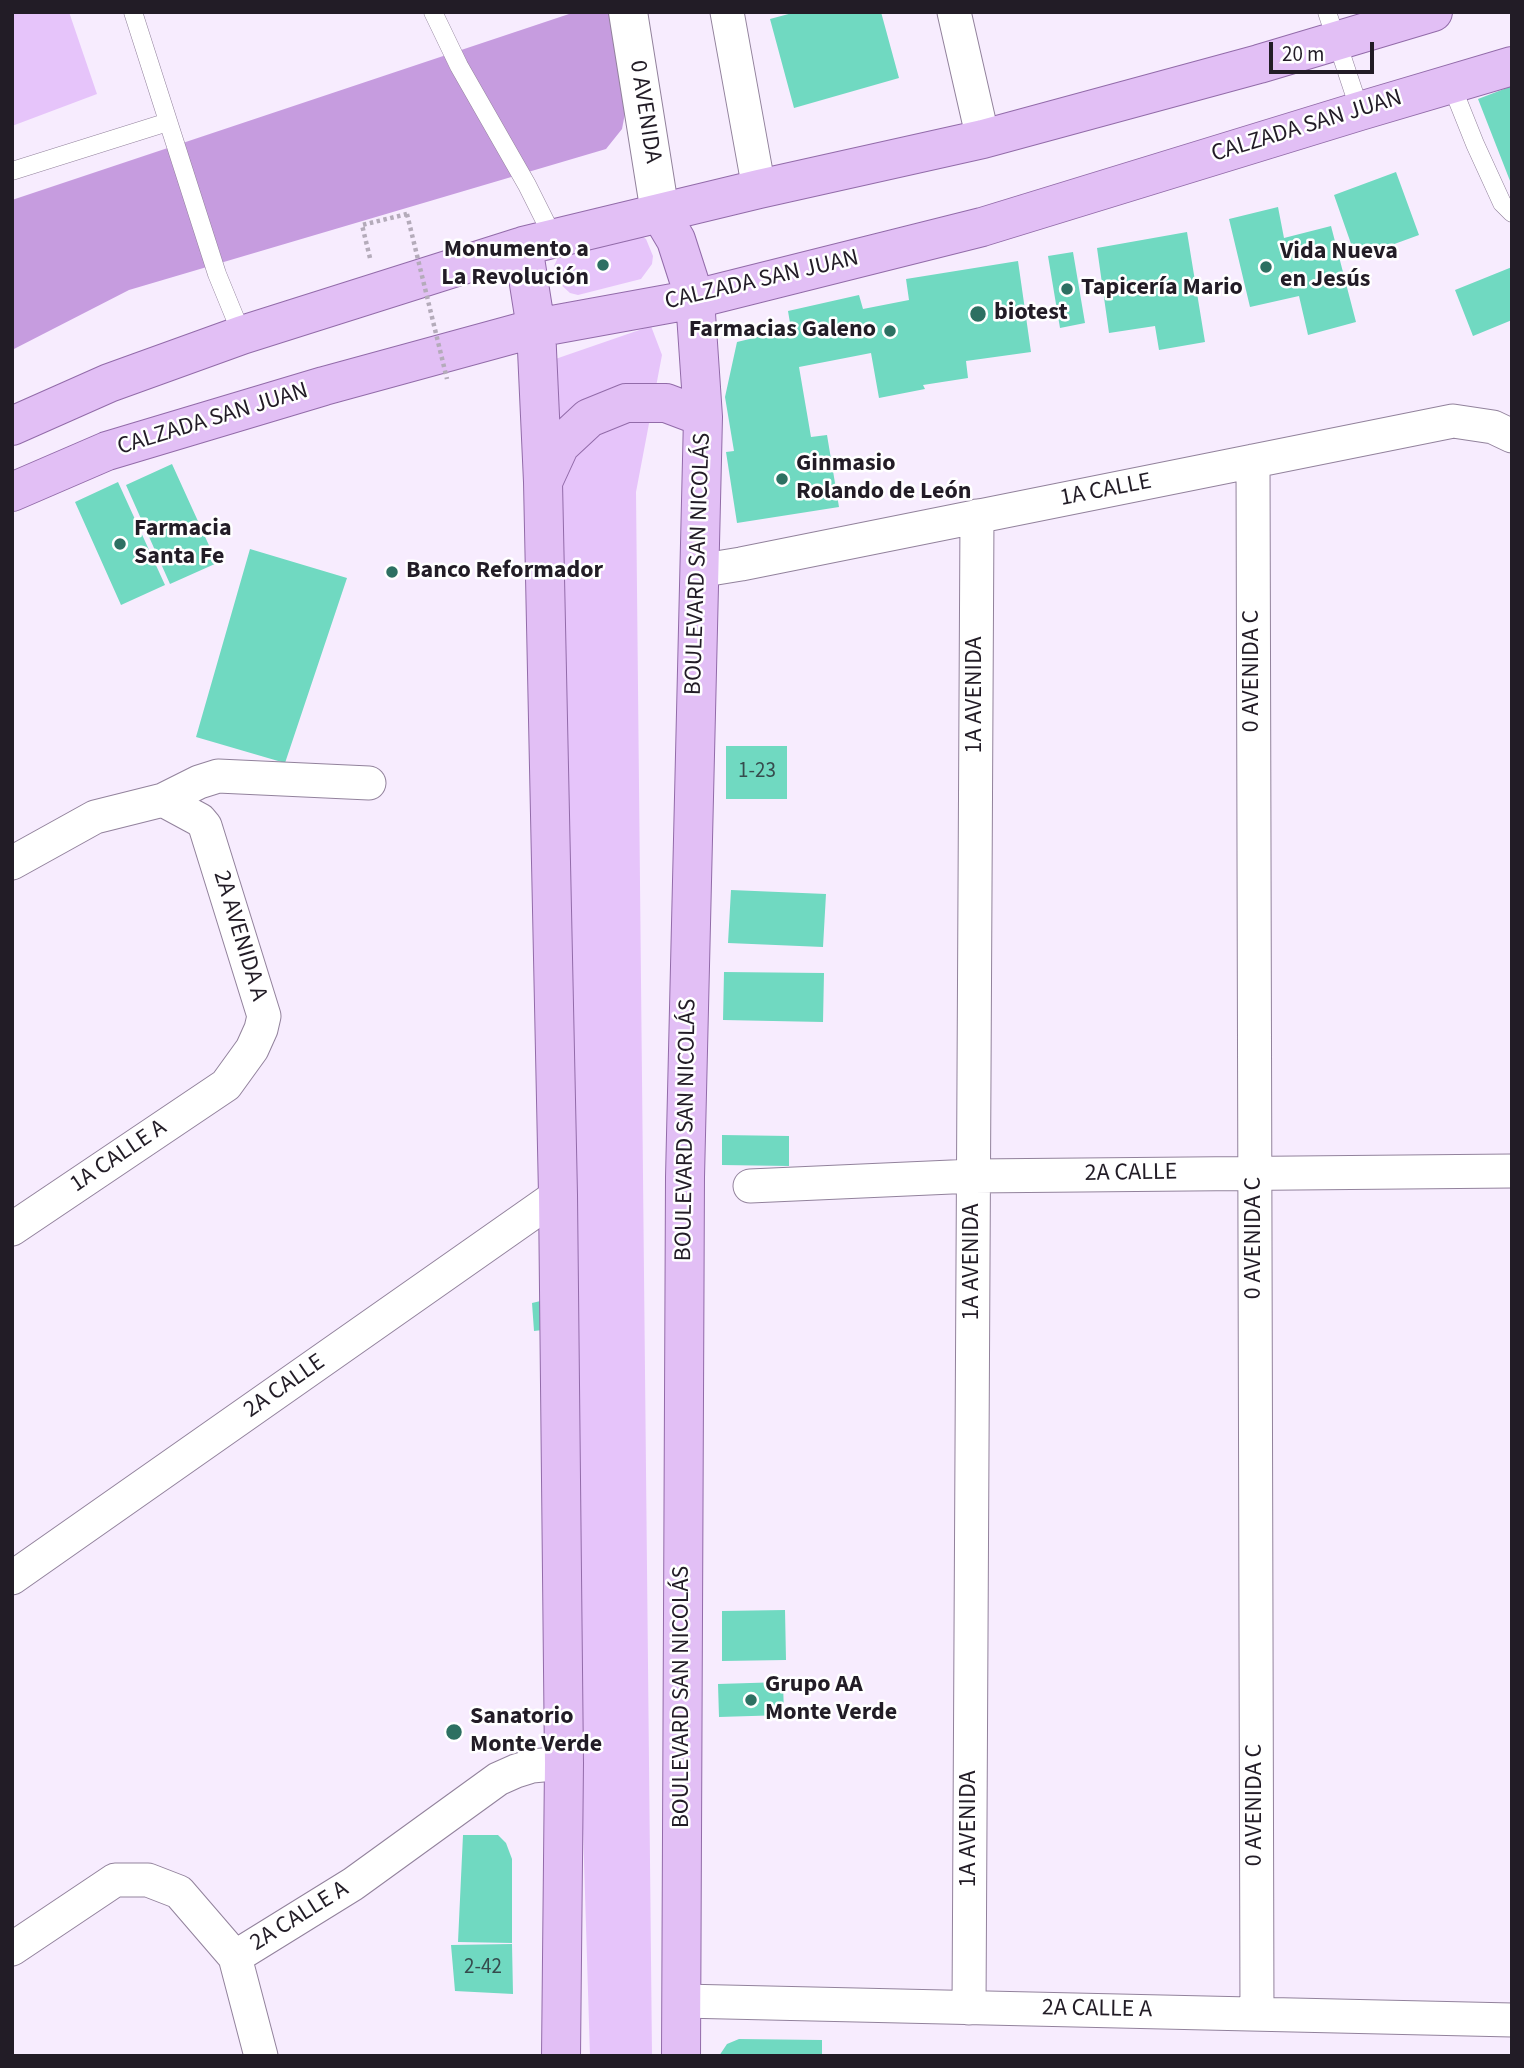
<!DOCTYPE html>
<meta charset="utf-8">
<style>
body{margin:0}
#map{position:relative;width:1524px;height:2068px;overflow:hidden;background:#f7ecfe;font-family:"Source Sans 3",sans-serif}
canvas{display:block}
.frame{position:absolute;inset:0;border:14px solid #221c26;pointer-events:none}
.scale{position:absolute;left:1269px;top:42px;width:105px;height:32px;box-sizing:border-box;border:4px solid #221c26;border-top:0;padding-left:9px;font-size:21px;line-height:24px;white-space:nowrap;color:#221c26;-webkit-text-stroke:5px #fff;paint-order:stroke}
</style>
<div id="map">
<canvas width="1524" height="2068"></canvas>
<div class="frame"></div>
<div class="scale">20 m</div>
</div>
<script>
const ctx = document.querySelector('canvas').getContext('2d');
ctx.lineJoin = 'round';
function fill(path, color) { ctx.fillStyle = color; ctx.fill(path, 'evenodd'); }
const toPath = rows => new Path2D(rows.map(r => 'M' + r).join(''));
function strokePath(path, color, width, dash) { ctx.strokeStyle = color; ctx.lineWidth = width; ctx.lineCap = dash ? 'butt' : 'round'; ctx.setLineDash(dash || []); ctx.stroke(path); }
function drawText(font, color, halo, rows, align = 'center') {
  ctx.font = font + ' "Source Sans 3",sans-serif'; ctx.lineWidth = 5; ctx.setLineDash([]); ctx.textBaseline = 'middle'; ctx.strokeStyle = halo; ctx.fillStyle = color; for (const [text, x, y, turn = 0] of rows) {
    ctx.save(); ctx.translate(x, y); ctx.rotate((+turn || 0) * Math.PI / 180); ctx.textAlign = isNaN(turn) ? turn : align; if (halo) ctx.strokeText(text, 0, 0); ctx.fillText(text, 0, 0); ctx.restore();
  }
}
fill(toPath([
 [12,12,69,12,97,94,12,126],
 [639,234,646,239,653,256,652,264,641,279,578,295,570,293,558,282,554,266,561,251],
 [651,326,662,355,636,492,652,2056,590,2056,538,365]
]), '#e6c4fa');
fill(toPath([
 [575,12,610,12,627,103,622,129,606,149,129,290,12,350,12,200]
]), '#c69cdf');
fill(toPath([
 [796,12,881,12,899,78,794,108,770,19],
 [1512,86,1512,186,1478,99],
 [1396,172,1419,235,1356,258,1334,195],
 [1278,207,1284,238,1331,226,1356,322,1308,335,1299,296,1250,307,1229,219],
 [1187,232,1205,342,1159,350,1155,326,1109,333,1097,248],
 [1073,252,1085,323,1060,328,1048,256],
 [1018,261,1031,352,966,361,968,378,923,385,925,389,879,398,871,353,799,367,811,437,827,435,839,507,737,523,726,452,734,451,725,397,737,342,791,329,788,311,859,295,863,309,909,300,906,279],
 [1512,267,1512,320,1473,336,1455,290],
 [172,464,217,563,170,584,126,485],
 [118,482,165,585,121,605,75,502],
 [250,549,347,578,285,763,196,737],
 [726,746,787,746,787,799,726,799],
 [731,890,826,894,823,947,728,943],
 [724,972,824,973,823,1022,723,1020],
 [722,1135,789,1136,789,1166,722,1165],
 [549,1299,551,1329,534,1331,532,1303],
 [785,1610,786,1660,722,1661,722,1611],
 [783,1682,784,1715,719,1717,718,1684],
 [463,1835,498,1835,506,1843,512,1859,512,1943,458,1942],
 [512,1944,513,1994,455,1991,451,1945],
 [739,2039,822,2040,822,2056,719,2056,727,2044]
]), '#70d9c1');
const service = toPath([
 [133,12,217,274,242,335],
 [433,12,459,66,527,185,554,239],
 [1327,12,1360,111],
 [1451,84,1475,144,1502,203,1512,213],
 [12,171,168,122]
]);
const minor = toPath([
 [727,12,759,189],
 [954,12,983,139],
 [1253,461,1257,2014],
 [698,571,741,564,1453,421,1493,427,1512,436],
 [12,863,95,817,163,800,199,782,218,776,369,783],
 [750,1186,974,1176,1512,1171],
 [12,1229,226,1085,252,1049,261,1029,264,1016,205,826,200,820,163,800],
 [12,1578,558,1195],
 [12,1949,115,1880,148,1880,179,1892,235,1957,261,2056],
 [235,1957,353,1884,498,1779,516,1771,532,1766,564,1763],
 [682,2001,1512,2020],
 [969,2008,977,516]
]);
const tertiary = toPath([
 [628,12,660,213]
]);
const primary = toPath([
 [660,213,676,240,695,299,703,417,685,1177,681,2056],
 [523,246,536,328,543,482,558,1195,564,1763,561,2056],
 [12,426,109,383,242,335,523,246,759,189,983,139,1259,64,1433,12],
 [543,482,560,445,589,418,626,403,666,403,703,417],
 [12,492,107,451,324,386,536,328,695,299,982,227,1360,111,1512,66]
]);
strokePath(service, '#92829c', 19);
strokePath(minor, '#92829c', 35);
strokePath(tertiary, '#92829c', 40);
strokePath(primary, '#926ba9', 40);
strokePath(toPath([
 [370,258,362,225,407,214]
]), '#b4abba', 4.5, [3.5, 3.5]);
strokePath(service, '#fff', 18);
strokePath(minor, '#fff', 33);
strokePath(tertiary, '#fff', 38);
strokePath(primary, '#e2bff5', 38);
strokePath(toPath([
 [407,214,447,379]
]), '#b4abba', 4.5, [3.5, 3.5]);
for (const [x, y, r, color] of [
 [603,265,7,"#2d7062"],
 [1266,267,7,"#2d7062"],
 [1067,289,7,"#2d7062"],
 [978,314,9,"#2d7062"],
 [890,331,7,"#2d7062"],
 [782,479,7,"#2d7062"],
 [120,544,7,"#2d7062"],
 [392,572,7,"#2d7062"],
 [751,1700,7,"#2d7062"],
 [454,1732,9,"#2d7062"]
]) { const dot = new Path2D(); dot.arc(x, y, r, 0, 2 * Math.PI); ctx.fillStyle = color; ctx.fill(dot); strokePath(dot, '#fff', 2.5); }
drawText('21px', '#364b4d', null, [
 ["1-23",757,772],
 ["2-42",483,1968]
]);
drawText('24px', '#221c26', '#fff', [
 ["0 AVENIDA",644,112,81],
 ["CALZADA SAN JUAN",1307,127,-17],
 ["CALZADA SAN JUAN",762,281,-13],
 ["CALZADA SAN JUAN",213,420,-17],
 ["1A CALLE",1106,491,-11],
 ["BOULEVARD SAN NICOLÁS",699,564,-88],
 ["0 AVENIDA C",1253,671,-90],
 ["1A AVENIDA",976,695,-90],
 ["2A AVENIDA A",239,936,73],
 ["BOULEVARD SAN NICOLÁS",687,1130,-89],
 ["1A CALLE A",119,1157,-34],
 ["2A CALLE",1131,1174,-1],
 ["0 AVENIDA C",1255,1238,-90],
 ["1A AVENIDA",973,1262,-90],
 ["2A CALLE",285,1387,-35],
 ["BOULEVARD SAN NICOLÁS",683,1697,-90],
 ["0 AVENIDA C",1256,1805,-90],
 ["1A AVENIDA",970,1829,-90],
 ["2A CALLE A",300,1917,-32],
 ["2A CALLE A",1097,2010,1]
]);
drawText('bold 24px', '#221c26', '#fff', [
 ["Monumento a",589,251,"right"],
 ["La Revolución",589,279,"right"],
 ["Vida Nueva",1280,253],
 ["en Jesús",1280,281],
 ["Tapicería Mario",1081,289],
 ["biotest",994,314],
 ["Farmacias Galeno",876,331,"right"],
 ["Ginmasio",796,465],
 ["Rolando de León",796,493],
 ["Farmacia",134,530],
 ["Santa Fe",134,558],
 ["Banco Reformador",406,572],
 ["Grupo AA",765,1686],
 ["Monte Verde",765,1714],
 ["Sanatorio",470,1718],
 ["Monte Verde",470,1746]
], 'left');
</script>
